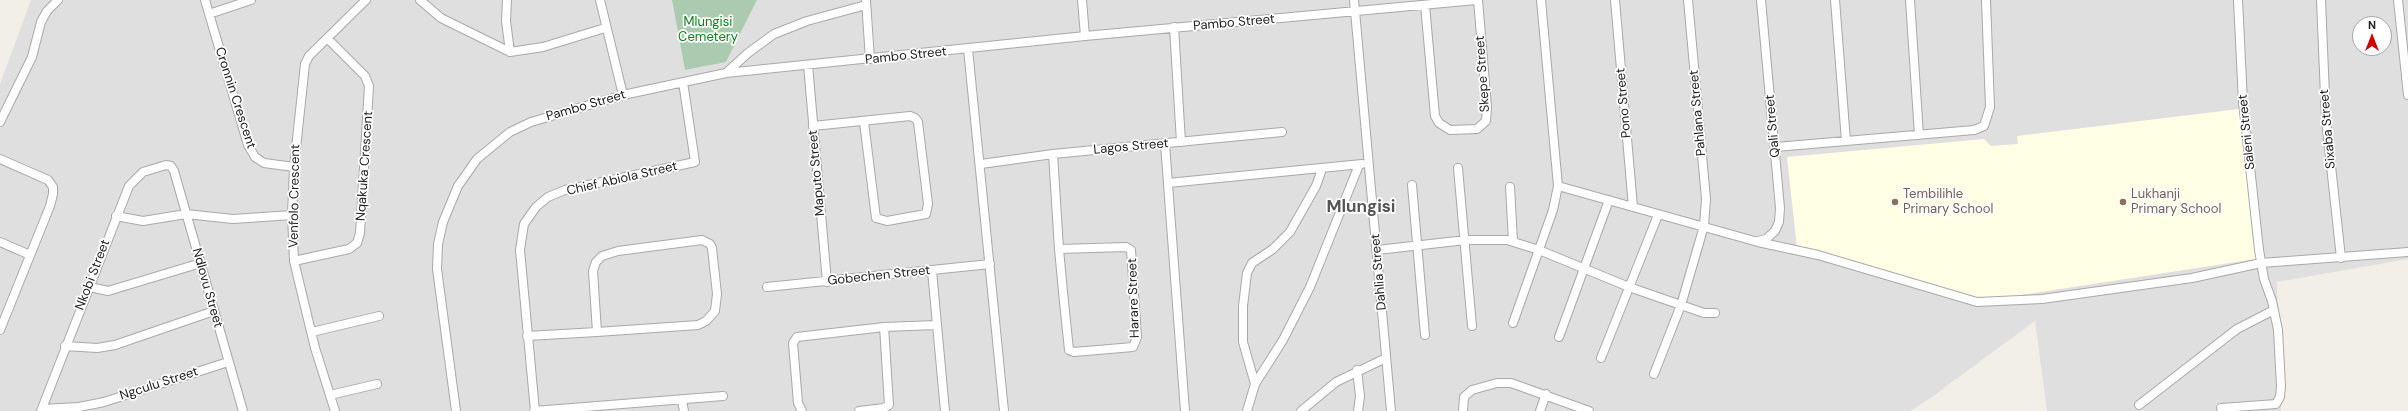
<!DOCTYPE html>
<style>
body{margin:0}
#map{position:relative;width:2408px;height:411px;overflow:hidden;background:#f2efe9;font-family:"DM Sans",sans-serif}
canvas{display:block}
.north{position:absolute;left:2352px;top:16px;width:40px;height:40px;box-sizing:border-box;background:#fff;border:1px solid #a7a7a7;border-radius:50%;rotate:0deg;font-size:11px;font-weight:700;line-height:16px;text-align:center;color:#222}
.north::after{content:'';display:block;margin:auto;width:14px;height:18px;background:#d40000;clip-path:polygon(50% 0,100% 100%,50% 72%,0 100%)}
</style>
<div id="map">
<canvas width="2408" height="411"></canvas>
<div class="north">N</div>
</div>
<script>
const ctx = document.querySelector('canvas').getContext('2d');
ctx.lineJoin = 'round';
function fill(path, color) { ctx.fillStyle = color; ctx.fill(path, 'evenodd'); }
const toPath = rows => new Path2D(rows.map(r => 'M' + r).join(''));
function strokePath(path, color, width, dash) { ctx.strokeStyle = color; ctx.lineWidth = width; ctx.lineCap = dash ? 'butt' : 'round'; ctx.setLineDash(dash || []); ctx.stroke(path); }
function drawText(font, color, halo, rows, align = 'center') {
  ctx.font = font + ' "DM Sans",sans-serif'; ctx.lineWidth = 3.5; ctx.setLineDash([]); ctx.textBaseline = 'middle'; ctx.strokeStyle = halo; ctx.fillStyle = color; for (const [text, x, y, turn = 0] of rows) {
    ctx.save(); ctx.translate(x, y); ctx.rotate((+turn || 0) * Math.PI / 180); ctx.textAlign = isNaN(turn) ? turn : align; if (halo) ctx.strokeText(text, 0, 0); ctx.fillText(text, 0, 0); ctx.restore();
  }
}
fill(toPath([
 [31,0,672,0,685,70,726,62,757,0,2408,0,2408,259,2277,282,2281,411,2047,411,2035,321,1929,399,1910,411,0,411,0,84],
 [2360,24,2384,24,2384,48,2360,48]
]), '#e0dfdf');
fill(toPath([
 [2239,109,2256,259,2008,297,1980,299,1797,248,1787,157,1984,139,1991,146,2018,144,2017,136]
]), '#ffffe5');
fill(toPath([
 [672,0,757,0,726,62,685,70]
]), '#aacbaf');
const minor = toPath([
 [205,0,248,145,255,157,264,163,294,167],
 [420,0,441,18,510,52,543,47,605,28],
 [507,0,506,21,510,52],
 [600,0,623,95],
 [1082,0,1085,36],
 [1354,0,1391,411],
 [1615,0,1633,207],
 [1835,0,1846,141],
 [1910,0,1919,135],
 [2321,0,2326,120,2341,258],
 [2398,0,2408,95],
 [866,1,870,59],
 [1425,5,1435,116,1439,123,1450,130,1477,129,1486,121,1487,107,1478,0],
 [209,14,251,0],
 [1174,27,1181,142],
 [968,49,1004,411],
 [808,65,827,282],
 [726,73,748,53,774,34,807,21,866,5],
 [0,122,32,57,41,22,47,11,58,0],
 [813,126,910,116,915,118,918,122,928,204,926,214,887,221,876,218,864,122],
 [1165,144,1185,411],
 [1776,147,1974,130,1984,126,1990,107,1986,0],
 [1053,154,1059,249,1063,292,1069,350,1074,352,1133,347,1137,337,1131,250,1126,247,1059,249],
 [0,159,48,180,53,187,53,194,50,206,0,330],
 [981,164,1053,154,1282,132],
 [1458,168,1472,326],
 [1168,183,1362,164],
 [1412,185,1425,335],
 [1558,186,1758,242,1818,255,1977,302,2042,299,2192,278,2261,263,2408,252],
 [1510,187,1513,241],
 [116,216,143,221,186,214,233,219,292,215],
 [1758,241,1766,239,1775,231,1779,222,1780,208,1761,0],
 [0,242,30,255],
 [1377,250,1466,240,1507,240,1539,250,1629,287,1704,313,1715,313],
 [294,261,349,249,357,243,360,233,369,86,365,76,328,39],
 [932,271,945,411],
 [90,287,108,291,201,263],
 [767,287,990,264],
 [1513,323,1553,210,1558,186,1541,0],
 [312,332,379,316],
 [527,336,597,332,698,325,706,321,715,311,717,294,712,248,710,244,702,240,618,251,602,256,596,262,593,271,597,332],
 [1559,337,1609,200],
 [65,346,97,348,115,345,214,311],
 [1601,358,1658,215],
 [1357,370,1360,396,1358,411],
 [1654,374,1681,305,1704,226,1706,199,1688,0],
 [1255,384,1243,342,1243,306,1247,273,1252,263,1273,249,1290,232,1316,186,1322,169],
 [330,395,377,384],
 [682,401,684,411],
 [2139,405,2237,329,2274,310],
 [2221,408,2276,404,2280,397,2281,386,2278,330,2272,301,2264,279,2259,250,2243,102,2238,0],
 [42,409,79,407,104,402,228,362],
 [41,411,129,186,143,172,166,165,171,166,174,171,243,411],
 [335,411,315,348,294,261,292,215,294,167,305,64,309,56,366,0],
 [456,411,437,269,438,244,443,222,458,186,477,159,510,132,531,122,623,95,726,73,1085,36,1476,0],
 [534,411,723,396],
 [535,411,520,250,524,224,536,207,548,197,565,190,695,162,683,82],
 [802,411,798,403,793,343,797,337,884,327,936,325],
 [859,411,884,408,889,405,884,327],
 [1247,411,1255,384,1283,340,1310,287,1359,165],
 [1301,411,1336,382,1386,358],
 [1463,411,1464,397,1472,390,1497,383,1511,383,1589,411],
 [1540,411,1546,394]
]);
strokePath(minor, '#a9a9a9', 10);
strokePath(minor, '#fff', 8);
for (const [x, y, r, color] of [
 [1895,202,4,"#8d6e63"],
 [2123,202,4,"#8d6e63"]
]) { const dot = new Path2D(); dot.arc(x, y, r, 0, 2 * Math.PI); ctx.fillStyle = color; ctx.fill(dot); strokePath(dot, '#fff', 1.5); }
drawText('13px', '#0c8416', '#fff', [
 ["Mlungisi",708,23],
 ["Cemetery",708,38]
]);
drawText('13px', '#222', '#fff', [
 ["Pambo Street",1234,23,-5],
 ["Pambo Street",906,56,-6],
 ["Skepe Street",1483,74,-94],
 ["Cronnin Crescent",235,98,72],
 ["Pono Street",1624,103,-95],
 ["Pambo Street",586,106,-16],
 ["Pahlana Street",1698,113,-95],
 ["Qali Street",1773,126,-95],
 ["Sixaba Street",2328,129,-95],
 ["Saleni Street",2247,132,-96],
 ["Lagos Street",1131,147,-5],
 ["Nqakuka Crescent",365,166,-86],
 ["Maputo Street",817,173,-95],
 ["Chief Abiola Street",622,179,-13],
 ["Venfolo Crescent",295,196,-89],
 ["Dahlia Street",1379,272,-95],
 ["Nkobi Street",93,275,-69],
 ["Gobechen Street",879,276,-6],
 ["Ndlovu Street",207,288,74],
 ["Harare Street",1134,298,-92],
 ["Ngculu Street",159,384,-18]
]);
drawText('13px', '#785e54', '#fff', [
 ["Tembilihle",1903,195],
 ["Primary School",1903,210],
 ["Lukhanji",2131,195],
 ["Primary School",2131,210]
], 'left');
drawText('bold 17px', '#555', '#fff', [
 ["Mlungisi",1361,208]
]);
</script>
